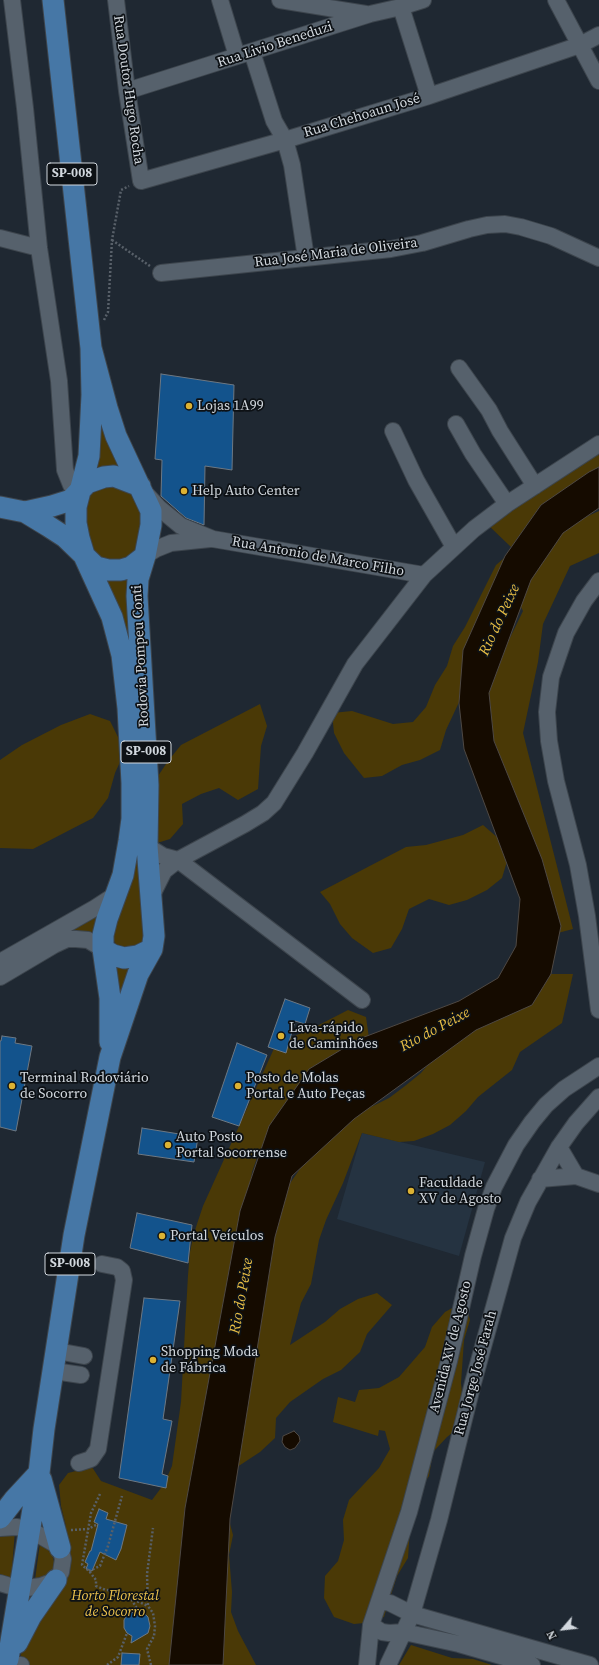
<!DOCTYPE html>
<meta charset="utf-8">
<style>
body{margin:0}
#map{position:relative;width:599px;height:1665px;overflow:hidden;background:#1f2832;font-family:"Source Serif 4",serif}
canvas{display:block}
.north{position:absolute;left:543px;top:1609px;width:40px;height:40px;-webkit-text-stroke:3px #0d1115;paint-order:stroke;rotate:242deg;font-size:11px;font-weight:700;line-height:16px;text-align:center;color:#d2d8de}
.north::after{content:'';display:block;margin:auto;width:14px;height:18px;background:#d2d8de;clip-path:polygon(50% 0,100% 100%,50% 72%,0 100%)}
</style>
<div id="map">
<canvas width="599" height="1665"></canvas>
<div class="north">N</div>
</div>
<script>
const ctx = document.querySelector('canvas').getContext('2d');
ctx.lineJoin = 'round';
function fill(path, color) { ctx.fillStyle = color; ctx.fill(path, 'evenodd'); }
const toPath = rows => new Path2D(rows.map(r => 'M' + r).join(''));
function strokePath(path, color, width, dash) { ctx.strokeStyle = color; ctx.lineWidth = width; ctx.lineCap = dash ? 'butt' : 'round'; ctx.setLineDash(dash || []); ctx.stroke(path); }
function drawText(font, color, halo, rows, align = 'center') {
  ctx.font = font + ' "Source Serif 4",serif'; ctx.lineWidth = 3.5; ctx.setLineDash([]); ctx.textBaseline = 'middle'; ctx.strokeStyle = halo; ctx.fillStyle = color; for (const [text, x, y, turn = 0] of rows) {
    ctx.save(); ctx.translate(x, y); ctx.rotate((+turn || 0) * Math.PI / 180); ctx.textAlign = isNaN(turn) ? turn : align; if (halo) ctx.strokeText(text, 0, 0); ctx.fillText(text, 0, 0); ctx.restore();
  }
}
fill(toPath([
 [362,1133,485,1162,459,1256,337,1219]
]), '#253341');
fill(toPath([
 [97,395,126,472,93,474],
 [599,453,599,467,541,505,511,547,488,525],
 [125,485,145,509,140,547,126,561,103,562,94,553,87,530,86,513,87,500,90,492,101,486],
 [599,511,599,553,570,566,543,624,538,662,523,733,573,929,554,934,543,863,494,741,489,693,508,642,523,611,517,599,555,531],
 [510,553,490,636,446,730,440,750,420,760,402,765,382,776,364,778,344,753,334,733,332,713,352,711,393,724,413,722,426,707,435,685,447,666,453,646,465,627,496,565],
 [99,574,131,575,132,657],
 [260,704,267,726,261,746,258,789,238,800,219,788,201,794,182,804,183,824,170,839,154,844,156,779,168,761,181,745],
 [90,714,110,721,125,751,115,773,108,798,93,818,33,849,0,848,0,760,22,745,61,725],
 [483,825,498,838,508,858,502,878,487,890,467,900,449,905,429,899,409,909,402,929,391,948,373,953,352,938,340,924,330,904,320,892,406,847,426,845,463,835],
 [137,841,145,940,132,950,117,946,113,939],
 [98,914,95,934,66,933],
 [113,963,138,966,117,1009],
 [551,974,573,974,562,1023,520,1052,512,1070,478,1097,466,1111,450,1125,433,1134,414,1141,399,1142,362,1133,343,1183,326,1220,319,1240,311,1284,301,1303,290,1345,325,1322,340,1309,358,1299,377,1293,392,1305,367,1334,360,1352,341,1370,323,1379,290,1402,276,1418,275,1438,260,1452,225,1475,227,1513,233,1535,229,1555,232,1592,231,1612,238,1631,256,1665,19,1665,25,1633,66,1552,66,1526,61,1506,59,1485,68,1473,92,1467,101,1481,152,1500,164,1484,172,1466,181,1402,188,1275,190,1252,194,1233,203,1206,276,1044,313,1028,348,1010,366,1017,369,1038,308,1095,259,1152,252,1172,248,1196,282,1195,306,1160,353,1116,389,1098,405,1086,421,1073,447,1042,534,1001],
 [465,1301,470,1320,464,1340,461,1383,463,1403,462,1425,447,1437,433,1452,429,1476,417,1494,411,1514,408,1558,397,1576,384,1617,374,1622,354,1624,334,1617,324,1598,325,1576,338,1561,344,1540,343,1520,349,1500,379,1468,390,1449,385,1431,379,1430,378,1436,333,1422,338,1397,355,1402,359,1390,379,1388,399,1377,425,1347,432,1327,445,1312],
 [15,1531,11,1580,0,1574,0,1532],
 [40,1543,51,1551,55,1565,49,1575,35,1580],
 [411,1645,452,1658,473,1659,492,1665,399,1665]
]), '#4a3906');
const water = toPath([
 [599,467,599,508,563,533,531,580,489,693,494,741,542,859,561,926,551,974,532,1005,476,1030,354,1119,292,1176,275,1237,230,1519,223,1665,169,1665,185,1508,240,1211,269,1126,309,1069,359,1039,459,1001,498,978,516,946,520,899,464,749,459,703,463,650,505,556,541,505,589,472,599,467],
 [294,1431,299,1436,300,1441,295,1448,290,1450,285,1447,282,1442,283,1436,294,1431]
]);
fill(water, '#150b00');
strokePath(water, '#4e4843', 1);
const building = toPath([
 [161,374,234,385,232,470,205,466,204,525,186,518,161,496,162,460,155,459,161,374],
 [285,999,310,1008,305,1024,295,1021,286,1053,268,1047,285,999],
 [2,1036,16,1038,15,1043,32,1046,16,1131,0,1127,0,1041,1,1041,2,1036],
 [237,1043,267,1055,239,1126,212,1117,237,1043],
 [142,1128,198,1137,194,1162,138,1154,142,1128],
 [137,1213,192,1225,188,1263,130,1248,137,1213],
 [144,1298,180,1301,163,1419,172,1421,162,1474,168,1476,166,1488,119,1478,144,1298],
 [99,1509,108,1513,106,1519,127,1525,121,1549,116,1560,100,1552,92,1571,86,1569,88,1564,85,1562,90,1551,91,1551,98,1524,94,1522,99,1509],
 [136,1612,144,1613,148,1617,150,1626,148,1633,131,1643,132,1636,127,1633,124,1628,124,1620,128,1613,136,1612],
 [122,1653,140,1654,139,1665,121,1665,122,1653]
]);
fill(building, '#13538c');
strokePath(building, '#6d7883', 1);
const minor = toPath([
 [12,0,25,108,39,248,59,381,65,470,71,485,79,493],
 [116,0,127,91,141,181,285,140,429,96,580,45,599,35],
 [220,0,237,56],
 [280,0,366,14],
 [556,0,599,81],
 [401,7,429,96],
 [252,52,274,121,285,140,292,165,306,258],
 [127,91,370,14,401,7,423,0],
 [0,238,39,248],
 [161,273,391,249,422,243,469,229,487,225,505,224,521,227,551,236,599,258],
 [459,368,489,410,500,431,535,486],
 [456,424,473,454,507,504],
 [393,431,416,480,454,547],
 [147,495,159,508,181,526,213,539,424,575],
 [145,556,156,549,171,543,210,539],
 [599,581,584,601,566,633,551,677,547,712,549,741,556,781,578,865,587,916,599,1010],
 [147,846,163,856,178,860,362,1000],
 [151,897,164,871,178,860,245,824,263,813,274,803,305,753,355,664,424,575,474,529,507,504,599,444],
 [0,962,95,908,115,895],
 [0,977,54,945,67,939,76,939,88,940,103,949],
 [559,1147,576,1176],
 [540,1179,576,1176,599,1184],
 [57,1351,84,1356],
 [54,1371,81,1375],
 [79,1463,91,1459,98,1449,124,1280,122,1271,117,1267,102,1264],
 [0,1528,16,1527,29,1529,53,1543,60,1548,63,1559,61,1572,56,1580,49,1583,41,1586,20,1589,0,1583],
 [379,1601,390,1603,412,1614,590,1665],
 [371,1625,382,1632,389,1633,404,1632,459,1644,532,1665],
 [7,1665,21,1665],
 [367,1665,371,1625,409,1512,449,1361,473,1256,486,1209,494,1187,516,1145,532,1122,546,1105,564,1089,599,1066],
 [388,1665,412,1614,439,1520,473,1383,513,1238,528,1202,559,1147,576,1123,599,1097]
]);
const major = toPath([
 [53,0,91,348,92,395,89,456,76,507,76,523,79,538,85,558,112,617,122,655,128,708,132,783,132,819,129,841,123,875,107,919,103,935,103,949,110,998,110,1042],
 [0,507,25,512,48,526,65,537,96,567,108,570,121,570,131,567,145,556],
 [25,512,52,506,71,500,87,483,104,477,114,476,140,486],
 [103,949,113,955,124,958,138,956,152,949],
 [41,1479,60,1548],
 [0,1518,14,1500,39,1473],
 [17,1643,31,1616,56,1580],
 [8,1659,39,1473,44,1429,74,1235,110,1057,138,974,152,949,154,936,147,846,148,785,137,596,138,579,145,556,151,525,151,511,116,436,107,408,91,348]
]);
strokePath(minor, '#3d454d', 18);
strokePath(major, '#3d454d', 23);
strokePath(toPath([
 [112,240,150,266],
 [104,320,108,312,112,240,121,190,129,186],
 [100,1494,91,1513,82,1565,89,1571,96,1580,96,1586,106,1590,122,1591,130,1597,136,1607,136,1612],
 [71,1530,88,1529,98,1524],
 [89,1571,100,1566,108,1546,122,1496],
 [130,1598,148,1606],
 [107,1665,118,1657,127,1633],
 [151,1665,147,1649,154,1636,155,1626,153,1613,148,1606,147,1574,153,1528]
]), '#586069', 2.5, [2, 2]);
strokePath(minor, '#56616c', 16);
strokePath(major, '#4677a6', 21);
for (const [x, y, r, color] of [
 [189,406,4,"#dcb233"],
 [184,491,4,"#dcb233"],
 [281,1036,4,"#dcb233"],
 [12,1086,4,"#dcb233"],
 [238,1086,4,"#dcb233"],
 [168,1145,4,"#dcb233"],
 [411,1191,4,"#dcb233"],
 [162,1236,4,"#dcb233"],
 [153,1360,4,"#dcb233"]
]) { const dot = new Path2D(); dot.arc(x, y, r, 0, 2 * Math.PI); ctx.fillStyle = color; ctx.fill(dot); strokePath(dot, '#0d1115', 1.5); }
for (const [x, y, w] of [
 [72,174,50],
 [146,752,50],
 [70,1264,50]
]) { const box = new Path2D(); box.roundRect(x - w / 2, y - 11, w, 22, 3); ctx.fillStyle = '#0d1115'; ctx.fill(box); strokePath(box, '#d2d8de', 1); }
drawText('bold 13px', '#d2d8de', null, [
 ["SP-008",72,174],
 ["SP-008",146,752],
 ["SP-008",70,1264]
]);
drawText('14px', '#d2d8de', '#0d1115', [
 ["Rua Livio Beneduzi",275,45,-18],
 ["Rua Doutor Hugo Rocha",128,90,82],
 ["Rua Chehoaun José",362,116,-17],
 ["Rua José Maria de Oliveira",336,253,-7],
 ["Rua Antonio de Marco Filho",318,557,10],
 ["Rodovia Pompeu Conti",141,656,-93],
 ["Avenida XV de Agosto",451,1347,-76],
 ["Rua Jorge José Farah",476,1373,-75]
]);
drawText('14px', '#d2d8de', '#0d1115', [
 ["Lojas 1A99",197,406],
 ["Help Auto Center",192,491],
 ["Lava-rápido",289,1028],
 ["de Caminhões",289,1044],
 ["Terminal Rodoviário",20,1078],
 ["de Socorro",20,1094],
 ["Posto de Molas",246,1078],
 ["Portal e Auto Peças",246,1094],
 ["Auto Posto",176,1137],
 ["Portal Socorrense",176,1153],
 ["Faculdade",419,1183],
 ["XV de Agosto",419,1199],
 ["Portal Veículos",170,1236],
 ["Shopping Moda",161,1352],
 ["de Fábrica",161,1368]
], 'left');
drawText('italic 14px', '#edc34d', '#0d1115', [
 ["Horto Florestal",115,1596],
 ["de Socorro",115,1612]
]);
drawText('italic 15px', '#e6bc44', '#0d1115', [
 ["Rio do Peixe",500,620,-65],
 ["Rio do Peixe",435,1030,-28],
 ["Rio do Peixe",242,1296,-80]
]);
</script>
